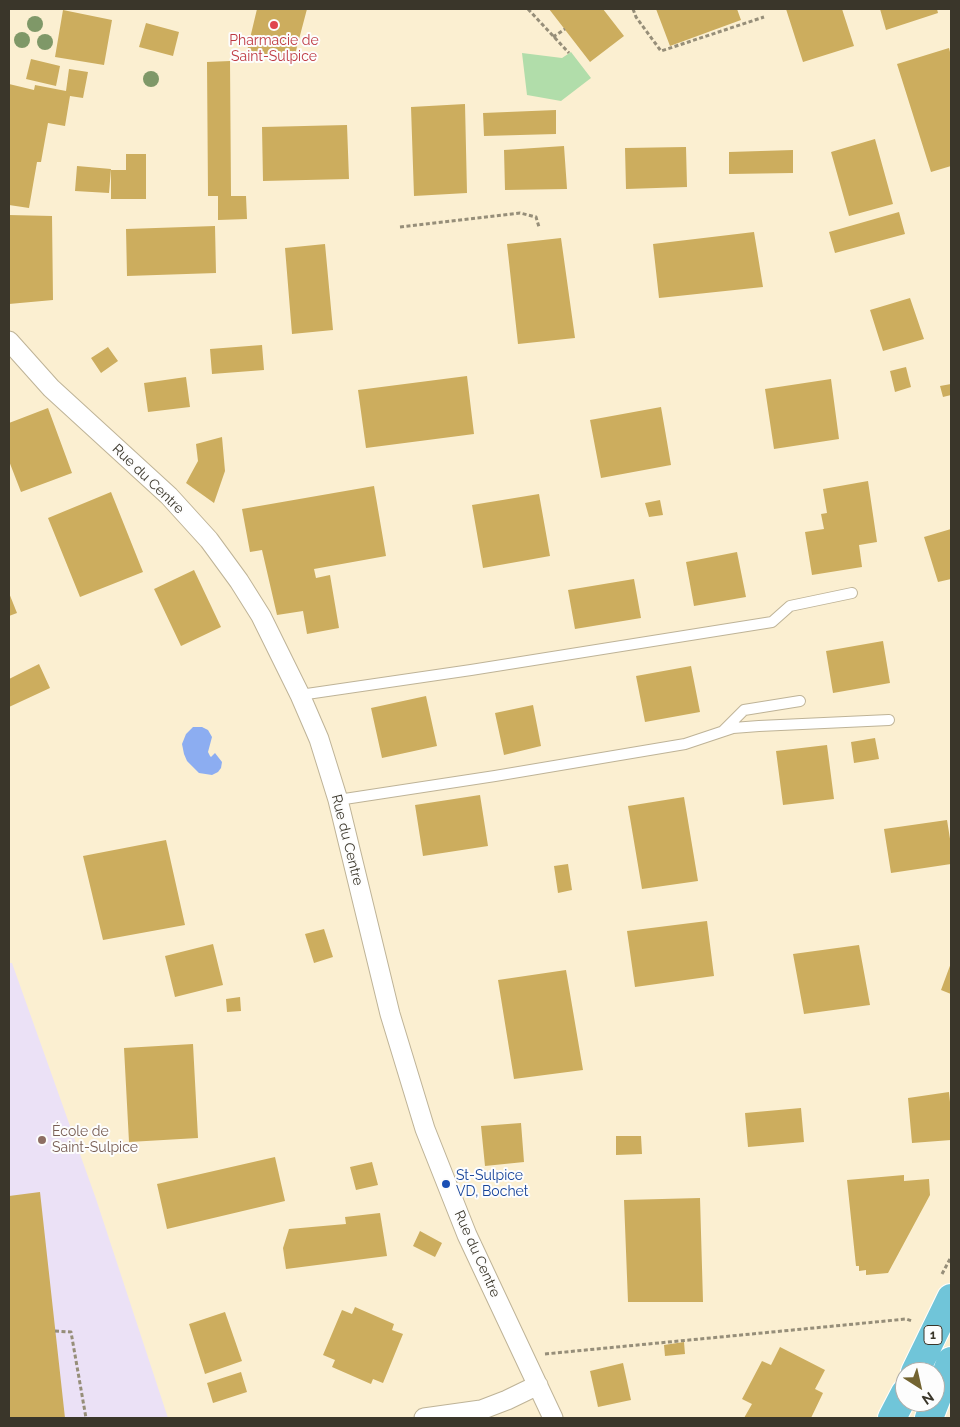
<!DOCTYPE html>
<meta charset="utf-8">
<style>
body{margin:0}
#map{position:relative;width:960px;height:1427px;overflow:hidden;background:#fbefd1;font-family:Raleway,sans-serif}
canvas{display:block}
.frame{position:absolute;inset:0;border:10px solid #3a362a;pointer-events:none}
.north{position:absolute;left:895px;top:1362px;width:50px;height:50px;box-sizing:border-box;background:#fdfdfd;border:1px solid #afada9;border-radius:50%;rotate:145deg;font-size:14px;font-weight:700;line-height:20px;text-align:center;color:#3a362a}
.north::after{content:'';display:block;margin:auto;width:18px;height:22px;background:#736431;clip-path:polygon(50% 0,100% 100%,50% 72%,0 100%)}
</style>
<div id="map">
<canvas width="960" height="1427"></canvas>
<div class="frame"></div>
<div class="north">N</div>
</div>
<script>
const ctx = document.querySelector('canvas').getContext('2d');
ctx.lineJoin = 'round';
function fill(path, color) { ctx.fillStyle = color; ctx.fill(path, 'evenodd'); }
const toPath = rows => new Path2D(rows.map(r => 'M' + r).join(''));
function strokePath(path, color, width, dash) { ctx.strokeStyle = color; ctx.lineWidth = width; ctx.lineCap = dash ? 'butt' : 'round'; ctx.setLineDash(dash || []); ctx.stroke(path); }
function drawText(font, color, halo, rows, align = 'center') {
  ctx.font = font + ' Raleway,sans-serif'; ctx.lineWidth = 4; ctx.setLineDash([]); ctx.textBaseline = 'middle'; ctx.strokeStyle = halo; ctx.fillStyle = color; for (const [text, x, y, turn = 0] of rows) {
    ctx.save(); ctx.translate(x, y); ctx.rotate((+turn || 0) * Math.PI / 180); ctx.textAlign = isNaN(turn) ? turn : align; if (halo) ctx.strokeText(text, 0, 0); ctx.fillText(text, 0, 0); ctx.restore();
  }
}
fill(toPath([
 [9,963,12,963,96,1199,168,1418,9,1418]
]), '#ebe1f6');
fill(toPath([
 [571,52,591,78,561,101,527,95,522,53,562,58]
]), '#b1ddaa');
fill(toPath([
 [193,727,202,727,208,730,212,737,208,752,210,756,211,757,215,753,222,762,221,768,218,772,212,775,199,773,187,761,184,754,182,744,186,734]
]), '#8cadf1');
fill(toPath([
 [257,9,307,9,293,62,247,51],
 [549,9,603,9,624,36,590,62],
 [656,9,737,9,741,20,670,46],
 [786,9,842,9,854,46,803,62],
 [880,9,937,9,938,13,886,30],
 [63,10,112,20,104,65,55,57],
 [146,23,179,32,173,56,139,47],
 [949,48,951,56,951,166,931,172,897,64],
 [31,59,60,66,56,86,26,79],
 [230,61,231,196,246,196,247,219,218,220,218,196,208,196,207,62],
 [69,69,88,72,83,98,70,96,65,126,48,123,41,162,37,162,29,208,9,205,9,84,34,90,35,85,66,91],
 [465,104,467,193,414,196,411,107],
 [556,110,556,134,484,136,483,113],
 [347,125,349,179,263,181,262,127],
 [875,139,893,204,849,216,831,152],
 [564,146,567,189,505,190,504,150],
 [686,147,687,187,626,189,625,148],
 [793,150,793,173,729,174,729,152],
 [126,154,146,154,146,199,111,199,111,170,126,170],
 [77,166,111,169,109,193,75,191],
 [899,212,905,234,835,253,829,232],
 [9,215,52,216,53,300,9,304],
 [215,226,216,273,127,276,126,229],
 [754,232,763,287,659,298,653,244],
 [561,238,575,338,518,344,507,244],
 [325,244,333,330,292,334,285,248],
 [910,298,924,339,883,351,870,310],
 [262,345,264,370,212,374,210,349],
 [108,347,118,361,101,373,91,358],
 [906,367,911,387,895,392,890,371],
 [467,376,474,434,366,448,358,390],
 [186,377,190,407,148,412,144,383],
 [831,379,839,439,774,449,765,389],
 [951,384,951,395,943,397,940,386],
 [661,407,671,465,601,478,590,420],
 [48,408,72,473,21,492,9,461,9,423],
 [222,437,225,471,214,503,186,483,198,461,196,444],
 [868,481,877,542,859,545,862,567,812,575,805,532,824,529,821,514,827,513,823,489],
 [374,486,386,556,314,569,316,578,330,575,339,628,307,634,303,611,277,615,262,550,250,552,242,509],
 [111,492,143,572,80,597,48,518],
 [539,494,550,556,483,568,472,505],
 [660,500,663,515,649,517,645,503],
 [951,529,951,579,938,582,924,537],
 [737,552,746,597,694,606,686,562],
 [194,570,221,627,181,646,154,589],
 [634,579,641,618,575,629,568,590],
 [9,593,17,613,9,616],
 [883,641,890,683,833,693,826,651],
 [39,664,50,688,9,707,9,679],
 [691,666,700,712,645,722,636,676],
 [426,696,437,746,382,758,371,708],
 [533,705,541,746,504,755,495,713],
 [875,738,879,759,854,763,851,742],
 [827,745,834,799,783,805,776,751],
 [480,795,488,846,423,856,415,805],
 [684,797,698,881,642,889,628,806],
 [947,820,951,845,951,864,891,873,884,829],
 [166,840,185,925,103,940,83,856],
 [568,864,572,890,558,893,554,866],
 [707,921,714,976,635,987,627,931],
 [324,929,333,957,314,963,305,934],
 [213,944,223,985,175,997,165,956],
 [859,945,870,1005,804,1014,793,954],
 [951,963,951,994,941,990],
 [566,970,583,1070,514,1079,498,980],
 [240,997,241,1011,227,1012,226,999],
 [193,1044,198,1138,129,1142,124,1048],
 [949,1092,951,1112,951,1140,912,1143,908,1098],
 [801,1108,804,1142,748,1147,745,1113],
 [521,1123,524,1162,485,1166,481,1126],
 [616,1136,641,1136,642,1154,616,1155],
 [275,1157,285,1201,167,1229,157,1184],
 [372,1162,378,1185,356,1190,350,1167],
 [904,1175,904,1181,929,1179,930,1195,888,1273,866,1275,866,1270,859,1271,859,1266,856,1266,847,1180],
 [40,1192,65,1418,9,1418,9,1196],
 [700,1198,703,1302,628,1302,624,1200],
 [380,1213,387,1256,286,1269,283,1248,289,1229,346,1224,345,1217],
 [420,1231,442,1243,435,1257,413,1246],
 [355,1307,394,1324,392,1330,403,1334,383,1383,373,1379,371,1384,332,1367,335,1360,323,1355,342,1310,352,1314],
 [225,1312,242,1361,205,1374,189,1324],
 [684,1342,685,1354,665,1356,664,1345],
 [780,1347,825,1370,815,1389,823,1393,811,1418,744,1418,752,1404,742,1399,762,1361,771,1365],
 [623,1363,631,1400,598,1407,590,1371],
 [241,1372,247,1392,213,1403,207,1383]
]), '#ccad5e');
const service = toPath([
 [300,695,471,670,772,622,790,606,852,593],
 [723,731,744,710,800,701],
 [338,800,495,776,685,744,733,728,759,726,889,720]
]);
const minor = toPath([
 [9,341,51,388,169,496,209,540,239,581,261,616,300,695,319,739,338,800,390,1014,425,1129,467,1235,553,1418],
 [424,1418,481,1410,507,1400,538,1385]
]);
const primary = toPath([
 [915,1372,951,1298],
 [892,1418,905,1393],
 [929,1418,951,1361]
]);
strokePath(service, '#beb397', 12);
strokePath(minor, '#beb397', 21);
strokePath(primary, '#fff', 30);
strokePath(toPath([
 [528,9,569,53],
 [633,9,636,17,661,51,764,17],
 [553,37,565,29],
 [400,227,520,213,536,217,539,227],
 [942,1274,951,1257],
 [55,1331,71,1332,86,1418],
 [545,1354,906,1319,912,1321]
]), '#968e79', 3, [4, 2.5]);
strokePath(service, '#fff', 10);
strokePath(minor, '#fff', 19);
strokePath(primary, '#70c5d9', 28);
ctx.fillStyle = '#7f9868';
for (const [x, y] of [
 [35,24],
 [22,40],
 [45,42],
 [151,79]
]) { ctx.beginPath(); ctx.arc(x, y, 8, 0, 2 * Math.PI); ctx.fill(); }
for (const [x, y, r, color] of [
 [274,25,5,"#e0444e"],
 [42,1140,5,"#8d6e63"],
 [446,1184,5,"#1a4fb4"]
]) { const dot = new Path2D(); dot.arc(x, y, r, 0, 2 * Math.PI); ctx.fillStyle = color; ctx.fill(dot); strokePath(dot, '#fdfdfd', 2); }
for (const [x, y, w] of [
 [933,1335,18]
]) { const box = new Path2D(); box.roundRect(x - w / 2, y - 9.5, w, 19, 4); ctx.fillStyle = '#fdfdfd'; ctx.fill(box); strokePath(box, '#3a362a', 1); }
drawText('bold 12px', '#3a362a', null, [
 ["1",933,1335]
]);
drawText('14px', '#be3a42', '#fdfdfd', [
 ["Pharmacie de",274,41],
 ["Saint-Sulpice",274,57]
]);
drawText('14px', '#3a362a', '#fdfdfd', [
 ["Rue du Centre",148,479,44],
 ["Rue du Centre",347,840,76],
 ["Rue du Centre",477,1254,66]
]);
drawText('14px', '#785e54', '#fdfdfd', [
 ["École de",52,1132],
 ["Saint-Sulpice",52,1148]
], 'left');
drawText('14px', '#164399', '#fdfdfd', [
 ["St-Sulpice",456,1176],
 ["VD, Bochet",456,1192]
], 'left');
</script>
